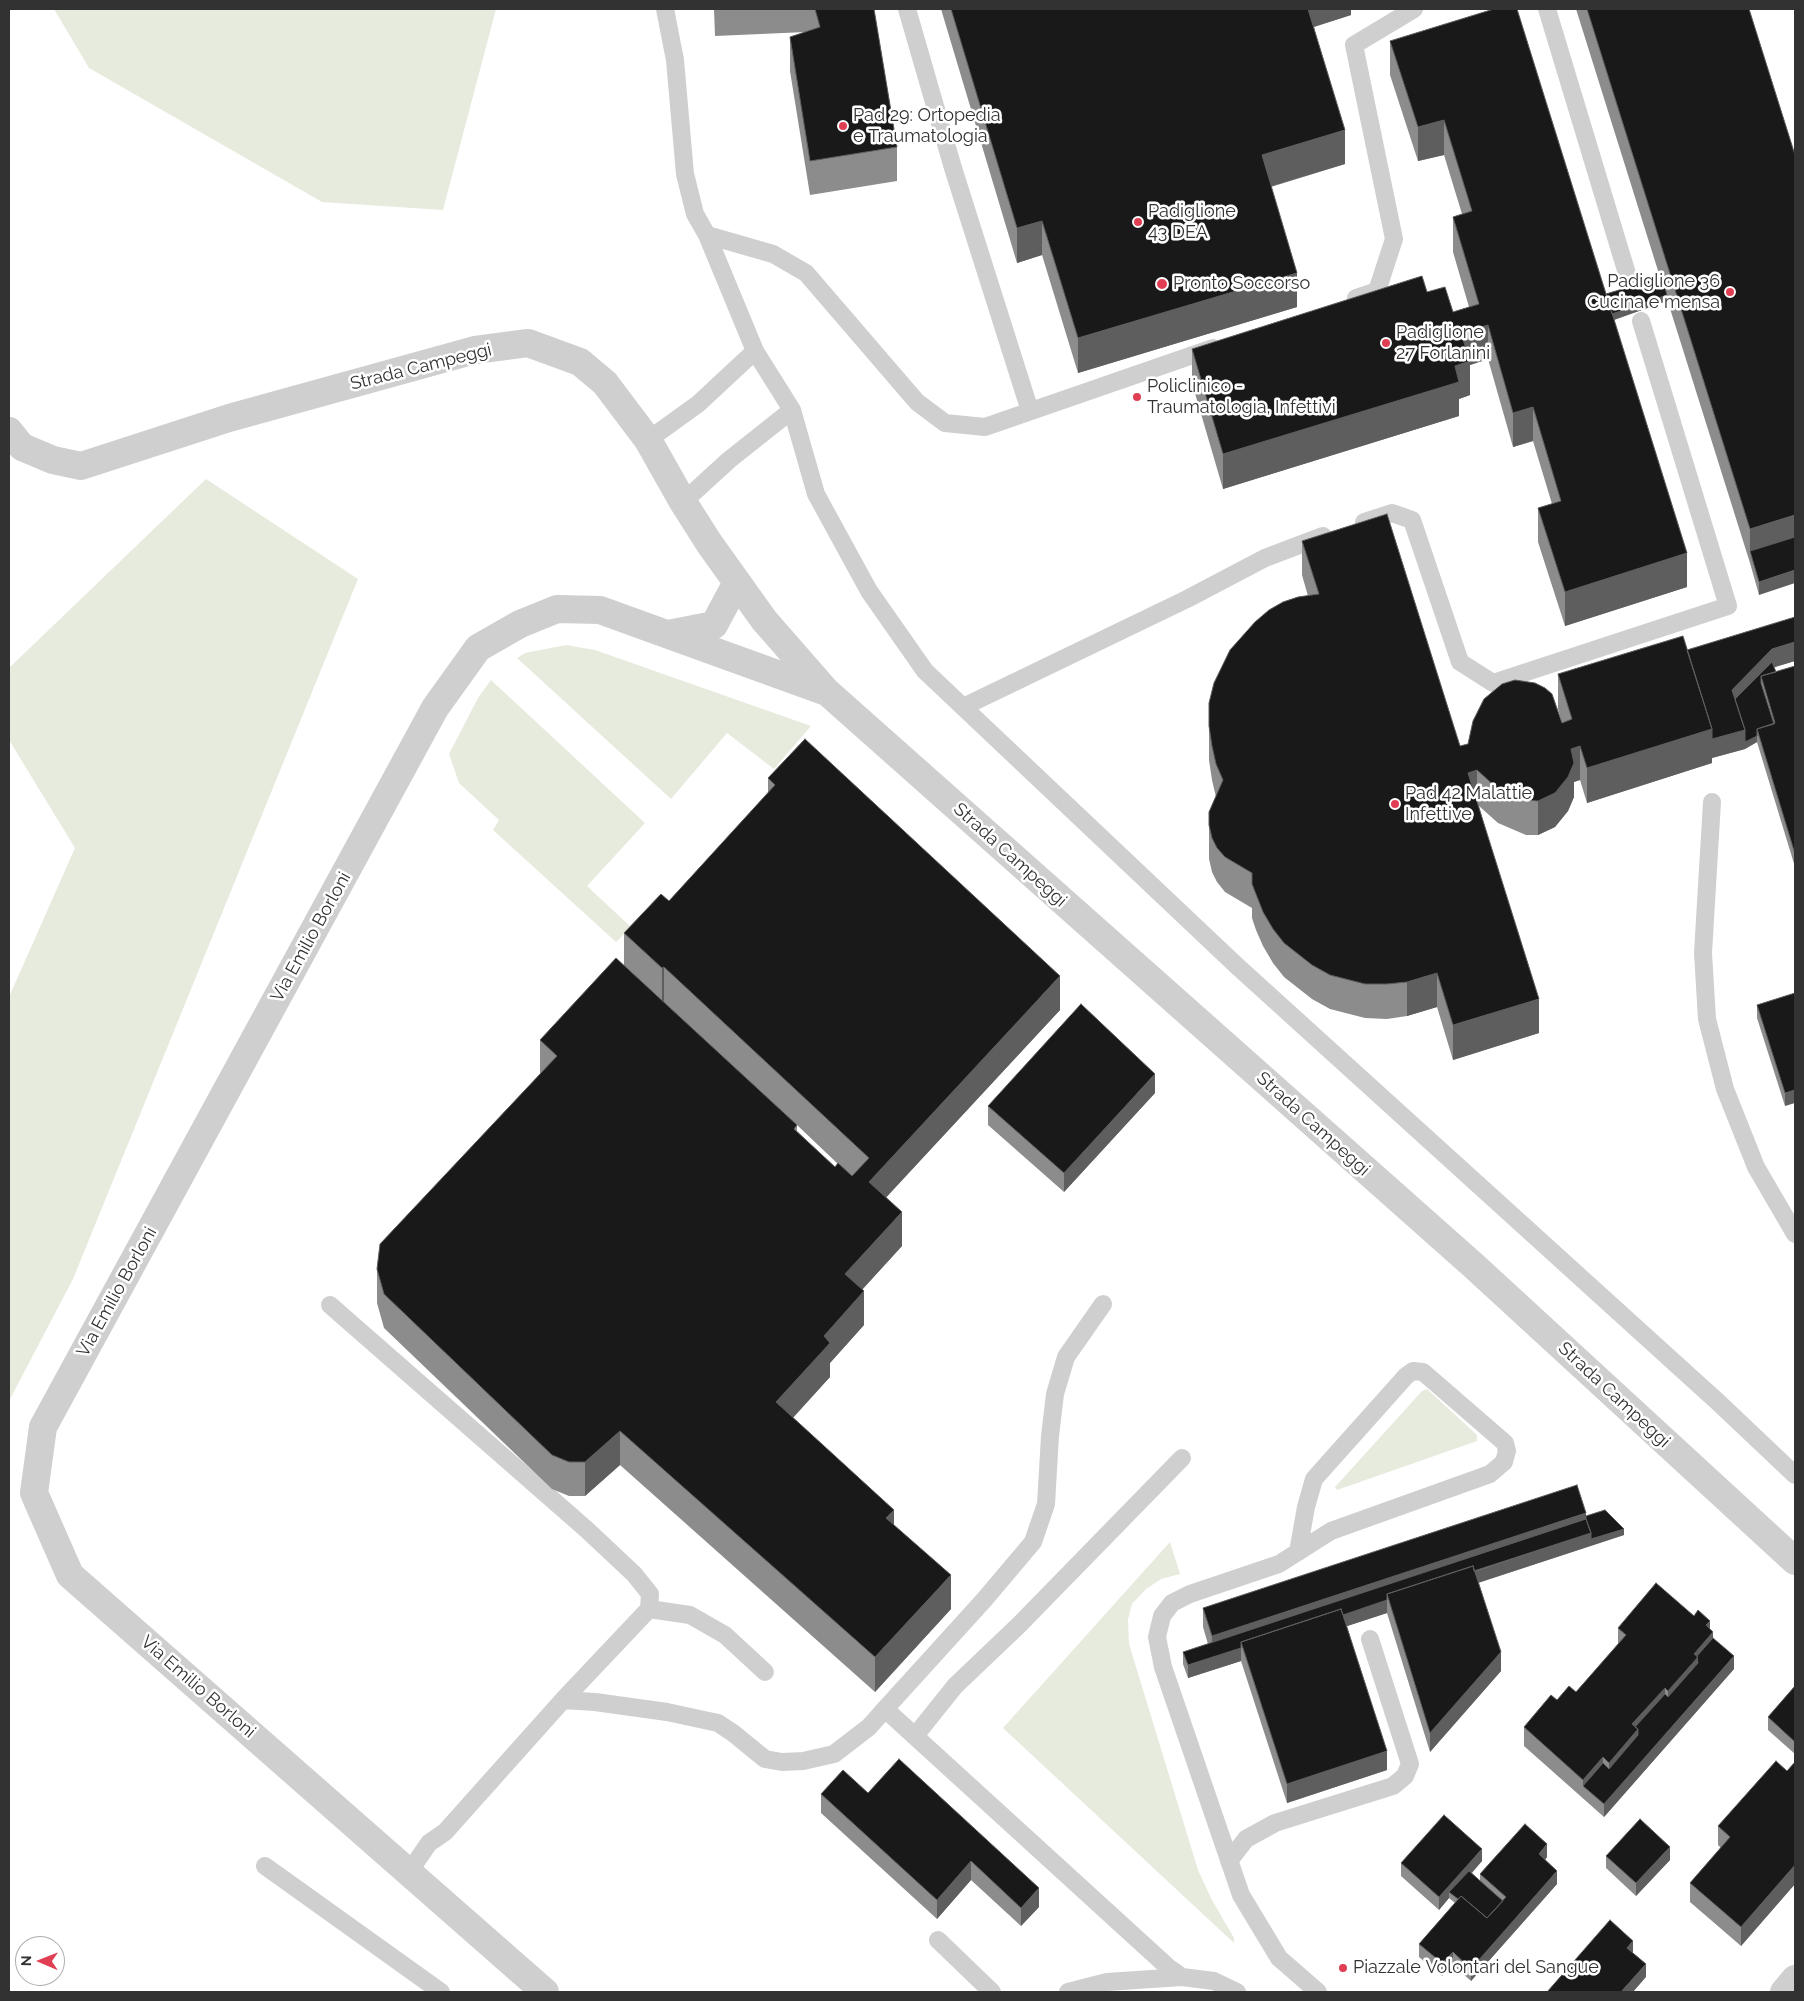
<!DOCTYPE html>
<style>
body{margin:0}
#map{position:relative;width:1804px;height:2001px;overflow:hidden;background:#fff;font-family:Raleway,sans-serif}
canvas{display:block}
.frame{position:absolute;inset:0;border:10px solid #323232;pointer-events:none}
.north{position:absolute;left:15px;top:1936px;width:50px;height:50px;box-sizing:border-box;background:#fff;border:1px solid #adadad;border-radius:50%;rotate:271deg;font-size:14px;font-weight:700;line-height:20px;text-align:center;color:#323232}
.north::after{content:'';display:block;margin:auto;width:18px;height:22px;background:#e03e53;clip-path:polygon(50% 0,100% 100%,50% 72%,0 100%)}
</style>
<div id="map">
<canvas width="1804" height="2001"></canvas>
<div class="frame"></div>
<div class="north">N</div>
</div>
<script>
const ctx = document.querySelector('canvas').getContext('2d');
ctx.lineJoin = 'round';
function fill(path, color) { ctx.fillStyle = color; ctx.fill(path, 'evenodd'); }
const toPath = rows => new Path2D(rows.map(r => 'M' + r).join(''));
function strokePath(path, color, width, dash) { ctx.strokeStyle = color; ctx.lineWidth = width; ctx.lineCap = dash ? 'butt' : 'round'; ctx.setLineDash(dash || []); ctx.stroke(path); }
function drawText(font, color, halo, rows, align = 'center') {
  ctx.font = font + ' Raleway,sans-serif'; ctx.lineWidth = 5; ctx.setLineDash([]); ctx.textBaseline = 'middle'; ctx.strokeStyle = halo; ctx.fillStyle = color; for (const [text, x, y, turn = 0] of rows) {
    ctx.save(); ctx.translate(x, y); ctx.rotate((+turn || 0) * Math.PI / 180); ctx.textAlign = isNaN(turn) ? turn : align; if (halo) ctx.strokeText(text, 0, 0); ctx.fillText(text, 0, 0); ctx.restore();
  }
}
fill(toPath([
 [54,9,496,9,443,210,322,202,89,68],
 [206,479,358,579,73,1279,9,1401,9,997,75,848,9,740,9,668],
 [566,645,595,650,811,726,774,769,727,733,671,799,517,658,525,653],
 [491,680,645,823,587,886,631,927,616,942,493,830,499,820,459,783,449,754,478,698],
 [1427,1389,1477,1435,1477,1441,1337,1490,1335,1487,1422,1391],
 [1170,1542,1180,1574,1161,1579,1146,1589,1132,1604,1128,1619,1129,1644,1198,1870,1212,1900,1234,1938,1234,1943,1003,1728]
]), '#e6ebde');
strokePath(toPath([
 [665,9,675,60,685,174,695,214,707,235],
 [907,9,953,168,1030,411],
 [1547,9,1628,277],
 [1356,298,1377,291,1394,239,1354,45,1414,9],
 [1213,348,985,427,945,423,917,402,806,273,773,254,707,235,755,351,792,410,816,494,869,591,925,671,1237,966,1719,1403,1795,1475],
 [648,440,698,404,755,351],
 [683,502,729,460,792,410],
 [1364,522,1392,513,1412,520,1460,662,1493,683,1728,606,1641,321],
 [963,707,1187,599,1265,558,1323,536],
 [1712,802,1703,953,1707,1019,1725,1089,1756,1167,1795,1234],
 [330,1305,586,1529,634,1574,650,1594,649,1609,563,1700,445,1832,429,1843,409,1872],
 [1298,1552,1306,1507,1314,1479,1406,1376,1413,1371,1423,1372,1505,1443,1507,1451,1504,1462,1490,1474,1331,1531,1279,1564,1190,1594,1172,1603,1162,1616,1157,1637,1163,1667,1241,1895,1279,1958,1318,1992],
 [649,1609,690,1615,725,1635,765,1672],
 [563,1700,595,1702,667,1712,718,1723,733,1733,765,1759,782,1762,803,1761,834,1754,869,1727,885,1709,1169,1968,1182,1977,1214,1981,1237,1992],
 [885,1709,984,1600,1033,1542,1046,1504,1050,1436,1055,1394,1066,1357,1103,1304],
 [915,1736,955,1686,1019,1625,1182,1458],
 [1229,1861,1246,1839,1275,1823,1393,1786,1405,1776,1410,1764,1370,1639],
 [265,1866,441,1992],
 [938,1940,992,1992],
 [1068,1992,1107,1982,1182,1977]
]), '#cfcfcf', 18);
strokePath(toPath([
 [9,431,22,447,53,460,81,466,229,418,475,350,528,343,580,362,605,383,648,440,683,502,709,543,764,620,826,691,1474,1266,1795,1561],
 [668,634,714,625,737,582],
 [545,1992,70,1575,34,1493,43,1427,435,708,478,648,520,624,557,609,600,610,824,691],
 [1784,1992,1795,1979]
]), '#cfcfcf', 28);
fill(toPath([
 [714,9,874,9,897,147,897,181,810,195,790,71,790,37,806,32,715,36],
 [941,9,1351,9,1351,15,1314,27,1345,164,1271,187,1297,307,1078,373,1042,255,1017,263],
 [1576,9,1749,9,1795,155,1759,595,1750,563,1667,299,1667,301,1614,320,1687,587,1565,626,1538,542,1538,508,1552,504,1533,441,1513,447,1488,359,1470,365,1470,395,1459,399,1459,416,1223,489,1192,383,1192,349,1427,292,1453,312,1469,307,1453,252,1453,217,1462,214,1444,155,1418,161,1390,75,1390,41,1606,294,1660,277],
 [1302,541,1460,746,1562,723,1558,709,1558,674,1687,650,1795,661,1774,667,1776,672,1795,666,1795,867,1757,742,1745,749,1712,758,1712,763,1587,803,1580,780,1574,782,1574,797,1568,811,1555,827,1538,835,1526,835,1498,823,1479,806,1539,1033,1453,1060,1437,1007,1407,1016,1387,1019,1365,1018,1330,1009,1312,999,1284,977,1273,963,1263,946,1256,930,1252,918,1252,908,1225,892,1217,882,1212,872,1209,859,1209,812,1216,797,1212,780,1209,760,1209,703,1308,596,1302,575],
 [768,778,1060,1010,886,1197,902,1246,863,1289,864,1325,830,1363,830,1377,793,1418,894,1525,951,1609,875,1692,620,1465,585,1496,569,1496,552,1489,384,1328,377,1303,377,1269,540,1074,540,1040,624,965,624,933,669,901,768,793],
 [797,1125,838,1164,835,1167,797,1131],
 [1795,993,1785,1106,1757,1018,1757,1005],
 [1155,1093,1064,1192,988,1125,988,1106],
 [1586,1516,1624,1535,1478,1583,1501,1671,1430,1752,1387,1613,1347,1626,1387,1770,1287,1803,1241,1661,1188,1678,1183,1664,1183,1652,1208,1644,1203,1627,1203,1608],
 [1618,1628,1710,1629,1713,1638,1734,1669,1604,1817,1524,1746,1524,1727,1557,1700,1576,1692,1618,1645],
 [1795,1686,1795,1754,1768,1730,1768,1717],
 [1795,1762,1795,1884,1741,1946,1690,1902,1690,1883,1721,1848,1718,1845,1718,1826,1787,1771],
 [868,1793,1039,1907,1021,1926,971,1880,937,1919,821,1813,821,1794],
 [1606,1856,1670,1860,1636,1896,1606,1868],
 [1547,1857,1545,1860,1557,1884,1471,1981,1453,1965,1442,1976,1419,1957,1419,1944,1455,1903,1449,1898,1439,1910,1401,1876,1401,1863,1482,1861,1472,1873,1480,1881,1480,1874]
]), '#8c8c8c');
fill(toPath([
 [1304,9,1351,9,1351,15,1304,30],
 [1444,120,1444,155,1418,161,1418,127],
 [1345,130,1345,164,1262,189,1262,155],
 [1042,221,1042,255,1017,263,1017,228],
 [1297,273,1297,307,1078,373,1078,338],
 [1667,295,1667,301,1605,323,1605,316],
 [1488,325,1488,359,1470,365,1470,395,1459,399,1459,416,1223,489,1223,454,1455,366,1461,333],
 [1533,407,1533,441,1513,447,1513,413],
 [1795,515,1795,549,1750,551,1750,529],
 [1687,553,1687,587,1565,626,1565,592],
 [1795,570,1795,583,1759,595,1759,582],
 [1795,642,1795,661,1772,668,1761,676,1734,707,1732,690,1772,649],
 [1712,729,1745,730,1757,736,1757,742,1745,749,1712,758,1712,763,1587,803,1587,768],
 [1580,746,1580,780,1574,782,1574,797,1568,811,1555,827,1538,835,1538,801,1571,749],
 [1477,770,1477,805,1468,773],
 [664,967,664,1001,662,1003,662,968],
 [1437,973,1437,1007,1407,1016,1407,982],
 [1060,976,1060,1010,869,1216,869,1182],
 [1539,999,1539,1033,1453,1060,1453,1025],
 [1155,1074,1155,1093,1064,1192,1064,1173],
 [1795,1090,1795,1103,1785,1106,1785,1093],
 [902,1212,902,1246,845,1308,845,1274],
 [864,1291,864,1325,830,1363,830,1377,776,1436,776,1402,824,1336],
 [620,1431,620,1465,585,1496,585,1462],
 [894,1510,894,1544,886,1518],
 [1586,1513,1586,1532,1387,1594,1241,1642,1212,1655,1212,1636],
 [1624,1529,1624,1535,1392,1611,1389,1600,1591,1533],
 [951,1575,951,1609,875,1692,875,1657],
 [1387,1600,1387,1613,1247,1659,1243,1647],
 [1710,1621,1710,1636,1713,1632,1713,1651,1668,1709,1668,1691,1694,1654,1706,1625],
 [1241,1648,1241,1661,1188,1678,1188,1665],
 [1501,1652,1501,1671,1430,1752,1430,1733],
 [1734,1656,1734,1669,1604,1817,1604,1804],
 [1665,1688,1665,1706,1609,1781,1609,1763,1632,1724],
 [1387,1751,1387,1770,1287,1803,1287,1784],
 [1603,1757,1603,1776,1583,1786,1583,1780],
 [1547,1844,1547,1857,1539,1867,1539,1854],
 [1670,1847,1670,1860,1636,1896,1636,1883],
 [1482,1849,1482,1861,1452,1895,1449,1892,1449,1898,1439,1910,1439,1897],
 [971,1861,971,1880,937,1919,937,1900],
 [1795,1865,1795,1884,1741,1946,1741,1927],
 [1557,1871,1557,1884,1471,1981,1471,1969],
 [1039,1888,1039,1907,1021,1926,1021,1908],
 [1633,1941,1633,1954,1627,1948],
 [1453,1952,1453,1965,1442,1976,1442,1963],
 [1646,1964,1646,1977,1633,1992,1621,1992]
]), '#5e5e5e');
const building = toPath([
 [815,9,874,9,897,147,810,161,790,37,820,27,815,9],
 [951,9,1308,9,1345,130,1262,155,1297,273,1078,338,1042,221,1017,228,951,9],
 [1494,9,1517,9,1687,553,1565,592,1538,508,1561,501,1533,407,1513,413,1488,325,1461,333,1470,361,1455,366,1459,382,1223,454,1192,349,1422,276,1427,292,1445,287,1453,312,1479,304,1453,217,1472,211,1444,120,1418,127,1390,41,1494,9],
 [1587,9,1749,9,1795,155,1795,515,1750,529,1587,9],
 [1662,277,1667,295,1612,314,1606,294,1662,277],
 [1387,514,1460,746,1468,744,1473,721,1484,699,1502,684,1515,680,1535,683,1545,688,1552,694,1562,723,1572,719,1558,674,1683,636,1712,729,1587,768,1580,746,1571,749,1574,763,1568,777,1555,793,1538,801,1526,800,1498,789,1477,770,1468,773,1539,999,1453,1025,1437,973,1407,982,1387,984,1365,984,1330,975,1312,965,1284,943,1273,929,1263,912,1252,884,1252,873,1225,857,1217,848,1212,838,1209,825,1209,812,1223,780,1216,764,1212,746,1209,726,1209,703,1214,683,1230,650,1255,622,1269,610,1283,602,1298,597,1319,594,1302,541,1387,514],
 [1795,537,1795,570,1759,582,1750,551,1795,537],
 [1795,617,1795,642,1772,649,1732,690,1745,730,1712,739,1712,729,1687,650,1795,617],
 [1772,662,1776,672,1761,676,1761,683,1774,724,1757,729,1757,736,1745,742,1745,730,1735,699,1772,662],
 [1795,666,1795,854,1757,729,1775,723,1761,676,1795,666],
 [805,739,1060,976,869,1182,902,1212,845,1274,864,1291,824,1336,830,1343,776,1402,894,1510,886,1518,951,1575,875,1657,620,1431,585,1462,569,1462,552,1455,384,1294,377,1269,380,1244,557,1056,540,1040,616,958,797,1125,794,1129,835,1167,838,1163,852,1176,869,1158,664,967,662,968,624,933,661,894,669,901,775,785,768,778,805,739],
 [1795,993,1795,1090,1785,1093,1757,1005,1795,993],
 [1081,1004,1155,1074,1064,1173,988,1106,1081,1004],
 [1577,1485,1586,1513,1212,1636,1203,1608,1577,1485],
 [1605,1510,1624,1529,1591,1539,1591,1533,1586,1519,1586,1516,1605,1510],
 [1586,1519,1591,1533,1474,1571,1473,1566,1387,1594,1387,1600,1343,1615,1341,1609,1241,1642,1241,1648,1188,1665,1183,1652,1586,1519],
 [1473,1566,1501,1652,1430,1733,1387,1594,1473,1566],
 [1656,1583,1694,1616,1698,1610,1710,1621,1706,1625,1713,1632,1694,1654,1698,1657,1668,1691,1665,1688,1632,1724,1638,1729,1609,1763,1603,1757,1583,1780,1524,1727,1551,1695,1557,1700,1569,1686,1576,1692,1626,1635,1618,1628,1656,1583],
 [1341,1609,1387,1751,1287,1784,1241,1642,1341,1609],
 [1713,1638,1734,1656,1604,1804,1583,1786,1603,1763,1609,1769,1638,1735,1638,1729,1635,1727,1665,1694,1668,1697,1698,1663,1697,1656,1713,1638],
 [1795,1686,1795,1742,1768,1717,1795,1686],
 [899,1759,1039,1888,1021,1908,971,1861,937,1900,821,1794,843,1770,868,1793,899,1759],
 [1776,1761,1787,1771,1795,1762,1795,1865,1741,1927,1690,1883,1730,1837,1718,1826,1776,1761],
 [1444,1815,1482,1849,1439,1897,1401,1863,1444,1815],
 [1640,1819,1670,1847,1636,1883,1606,1856,1640,1819],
 [1525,1824,1547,1844,1539,1854,1557,1871,1471,1969,1453,1952,1442,1963,1419,1944,1461,1896,1487,1918,1506,1897,1480,1874,1525,1824],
 [1469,1871,1503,1901,1487,1918,1461,1896,1458,1899,1449,1892,1469,1871],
 [1610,1920,1633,1941,1627,1948,1646,1964,1621,1992,1547,1992,1610,1920]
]);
fill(building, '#191919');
strokePath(building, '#5e5e5e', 1);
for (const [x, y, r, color] of [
 [843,126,5,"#e03e53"],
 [1138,222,5,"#e03e53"],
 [1162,284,6,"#e03e53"],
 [1730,292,5,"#e03e53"],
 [1386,343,5,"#e03e53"],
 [1137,397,5,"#e03e53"],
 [1395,804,5,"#e03e53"],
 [1343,1968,5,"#e03e53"]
]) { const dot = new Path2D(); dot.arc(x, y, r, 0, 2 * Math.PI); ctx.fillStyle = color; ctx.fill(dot); strokePath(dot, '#fff', 2); }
drawText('18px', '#323232', '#fff', [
 ["Pad 29: Ortopedia",853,116],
 ["e Traumatologia",853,137],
 ["Padiglione",1148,212],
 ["43 DEA",1148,233],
 ["Padiglione 36",1720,282,"right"],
 ["Cucina e mensa",1720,303,"right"],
 ["Pronto Soccorso",1173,284],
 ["Padiglione",1396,333],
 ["27 Forlanini",1396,354],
 ["Policlinico -",1147,387],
 ["Traumatologia, Infettivi",1147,408],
 ["Pad 42 Malattie",1405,794],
 ["Infettive",1405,815],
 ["Piazzale Volontari del Sangue",1353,1968]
], 'left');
drawText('18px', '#323232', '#fff', [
 ["Strada Campeggi",421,367,-14],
 ["Strada Campeggi",1010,855,42],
 ["Via Emilio Borloni",311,937,-61],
 ["Strada Campeggi",1313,1124,42],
 ["Via Emilio Borloni",117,1292,-61],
 ["Strada Campeggi",1614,1395,43],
 ["Via Emilio Borloni",198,1687,41]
]);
</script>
